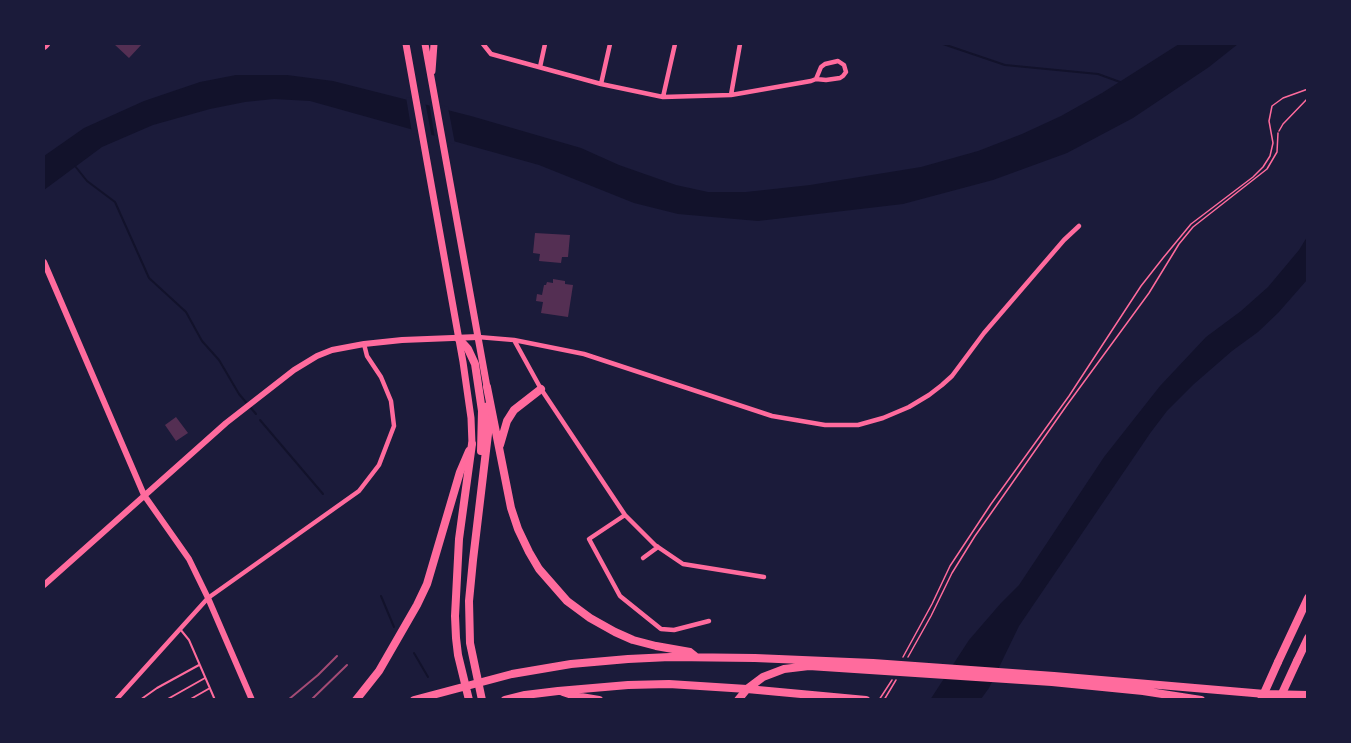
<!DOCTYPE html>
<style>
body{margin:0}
#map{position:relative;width:1351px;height:743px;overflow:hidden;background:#1b1b3a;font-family:"Fira Sans",sans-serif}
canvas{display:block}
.frame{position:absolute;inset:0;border:45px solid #1b1b3a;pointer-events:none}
</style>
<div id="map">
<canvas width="1351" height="743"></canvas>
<div class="frame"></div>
</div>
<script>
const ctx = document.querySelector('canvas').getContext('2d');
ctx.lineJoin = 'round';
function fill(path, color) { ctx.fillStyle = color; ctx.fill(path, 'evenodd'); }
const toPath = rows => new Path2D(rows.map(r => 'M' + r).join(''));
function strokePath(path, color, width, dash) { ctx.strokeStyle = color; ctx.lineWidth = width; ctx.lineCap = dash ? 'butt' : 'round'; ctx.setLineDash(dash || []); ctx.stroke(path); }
fill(toPath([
 [1179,44,1238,44,1209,67,1133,118,1067,153,993,180,903,204,758,221,678,214,634,203,539,165,310,101,274,99,245,102,210,109,153,125,102,147,44,190,44,156,84,128,144,101,200,82,236,75,287,75,333,81,471,116,581,148,619,165,676,185,708,192,746,192,810,185,921,167,978,151,1022,134,1061,116,1102,93],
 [1307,237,1307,280,1278,313,1258,332,1232,351,1194,384,1167,411,1151,432,1019,626,989,688,981,699,930,700,969,640,1001,603,1019,585,1104,457,1160,386,1206,337,1241,311,1268,287,1299,250]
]), '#12122b');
fill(toPath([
 [406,97,425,101,432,138,412,133],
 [429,102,448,107,455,144,435,139]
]), '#1b1b3a');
strokePath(toPath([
 [943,44,1005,65,1098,74,1120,82],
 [75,166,87,181,115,202,149,278,186,312,202,341,219,360,239,394,256,414],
 [260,420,323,494],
 [381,596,394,627],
 [414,653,428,677]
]), '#12122b', 2);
fill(toPath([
 [114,44,142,44,129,58],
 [535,233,570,235,568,257,562,257,561,263,539,261,540,254,533,253],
 [553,279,565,281,565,284,573,285,568,317,541,313,543,302,536,301,537,294,542,295,544,285,546,285,547,282,553,283],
 [176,417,188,433,176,441,165,425]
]), '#542f53');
strokePath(toPath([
 [1279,131,1283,124,1308,98],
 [903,657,932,604,950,566,991,504,1069,396,1141,286,1163,258,1191,224,1253,177,1263,167,1270,156,1273,143,1269,121,1272,106,1283,98,1308,89],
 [908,657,931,616,952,573,975,536,1067,405,1149,293,1179,244,1193,227,1267,169,1277,152,1278,133],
 [879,700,892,680],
 [884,700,896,680]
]), '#ff6b9d', 1.5);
strokePath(toPath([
 [180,629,189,640,215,700],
 [140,700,157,688,199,665],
 [166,700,205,678],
 [189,700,210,688]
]), '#ff6b9d', 2);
strokePath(toPath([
 [483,44,491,54,601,84,663,97,731,95,811,81,816,79,826,80,840,78,843,76,846,72,844,65,838,61,825,64,821,67,816,79],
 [540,67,545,44],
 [601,84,610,44],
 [731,95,740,44],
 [663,97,675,44],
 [478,337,514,340,584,354,772,416,825,425,858,425,883,418,909,407,929,395,942,385,952,376,984,333,1064,240,1079,226],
 [514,340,541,389,625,515,655,545,683,564,764,577],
 [625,515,589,539,620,596,661,629,674,630,709,621],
 [643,558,658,547],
 [116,700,208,598,359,491,379,465,394,426,391,401,381,377,367,356,364,344]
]), '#ff6b9d', 4.5);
strokePath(toPath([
 [44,262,144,495,189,559,208,598,252,700],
 [44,585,226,423,294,370,317,356,332,350,364,344,402,340,478,337]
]), '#ff6b9d', 6);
strokePath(toPath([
 [406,44,463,362,471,418,472,444],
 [425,44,487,387],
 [432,71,434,44]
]), '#ff6b9d', 7);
strokePath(toPath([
 [44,46,46,44],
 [1261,700,1278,662],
 [1279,700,1297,661]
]), '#ff6b9d', 8);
strokePath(toPath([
 [458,338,468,349,475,364,482,411,481,451],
 [563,692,575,696,599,700],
 [356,700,379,671,417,605,427,584,460,472,469,451],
 [482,700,470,643,469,601,473,560,488,434,488,406],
 [505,700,525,695,558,691,628,685,669,684,747,689]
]), '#ff6b9d', 8);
strokePath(toPath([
 [487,387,511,508,518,529,529,552,539,569,567,601,590,618,615,632,633,640,656,646,690,652,695,656],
 [500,445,507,421,514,410,541,389],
 [1297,661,1308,638],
 [1278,662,1308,598],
 [747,689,866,700],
 [414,700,512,674,571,664,628,659,670,657,755,658,873,663,1054,676,1265,694,1308,695],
 [469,700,458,655,456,638,455,616,459,539,472,444],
 [738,700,747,689,763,677,784,669,809,666,1052,682,1143,691,1201,700]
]), '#ff6b9d', 8);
strokePath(toPath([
 [288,700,318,675,337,656],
 [311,700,347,665]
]), '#a44b75', 2);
</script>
